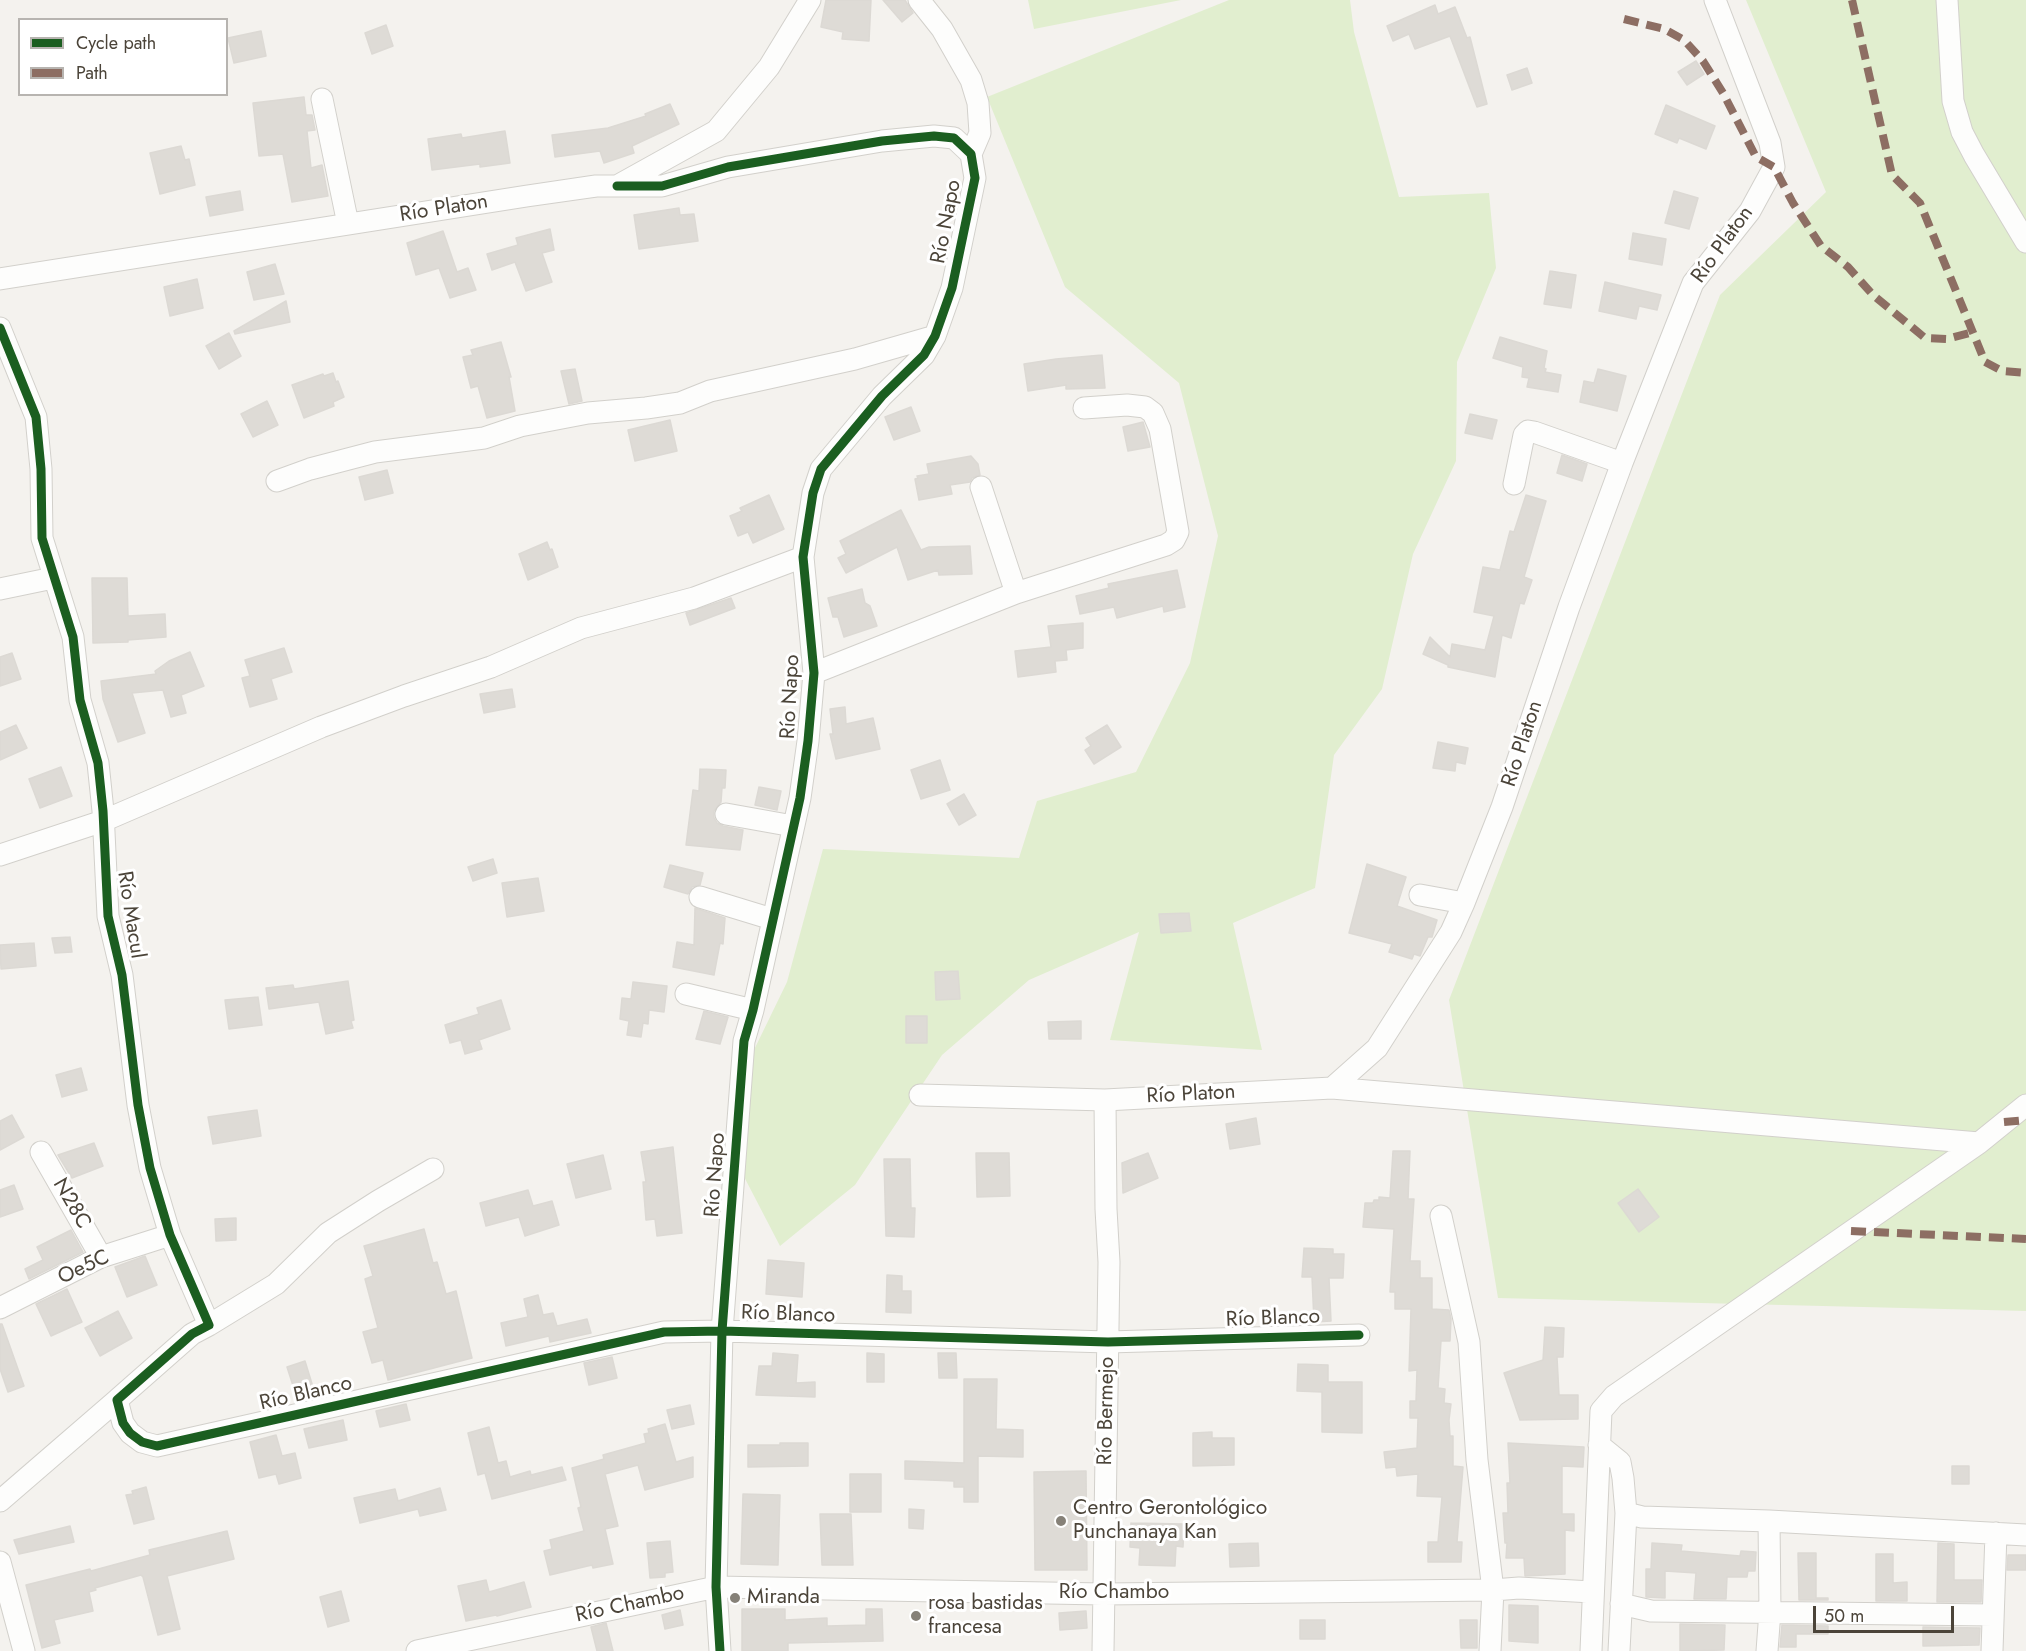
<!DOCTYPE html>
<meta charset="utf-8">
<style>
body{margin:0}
#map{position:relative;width:2026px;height:1651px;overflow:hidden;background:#f4f2ee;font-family:Jost,sans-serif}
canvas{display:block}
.legend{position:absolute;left:18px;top:18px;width:210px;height:78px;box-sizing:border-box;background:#fff;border:2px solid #b7b4b0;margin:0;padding:8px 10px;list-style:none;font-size:18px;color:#4b4439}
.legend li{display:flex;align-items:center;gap:12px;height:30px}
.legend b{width:30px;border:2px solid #b7b4b0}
.scale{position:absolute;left:1813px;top:1606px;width:141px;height:27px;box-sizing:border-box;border:3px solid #4b4439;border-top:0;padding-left:8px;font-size:18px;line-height:21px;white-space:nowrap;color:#4b4439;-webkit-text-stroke:4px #fff;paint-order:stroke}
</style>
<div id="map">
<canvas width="2026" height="1651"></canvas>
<ul class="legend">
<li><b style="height:8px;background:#1b5e20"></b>Cycle path</li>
<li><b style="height:8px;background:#8d6e63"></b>Path</li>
</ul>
<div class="scale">50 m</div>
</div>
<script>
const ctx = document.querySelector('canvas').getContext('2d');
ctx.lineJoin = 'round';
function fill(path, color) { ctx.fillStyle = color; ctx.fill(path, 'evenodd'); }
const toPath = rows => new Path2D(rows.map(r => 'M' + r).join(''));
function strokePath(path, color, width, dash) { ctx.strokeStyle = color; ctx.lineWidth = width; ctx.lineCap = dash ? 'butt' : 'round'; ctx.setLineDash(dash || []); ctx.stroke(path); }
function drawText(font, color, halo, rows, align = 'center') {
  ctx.font = font + ' Jost,sans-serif'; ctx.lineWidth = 6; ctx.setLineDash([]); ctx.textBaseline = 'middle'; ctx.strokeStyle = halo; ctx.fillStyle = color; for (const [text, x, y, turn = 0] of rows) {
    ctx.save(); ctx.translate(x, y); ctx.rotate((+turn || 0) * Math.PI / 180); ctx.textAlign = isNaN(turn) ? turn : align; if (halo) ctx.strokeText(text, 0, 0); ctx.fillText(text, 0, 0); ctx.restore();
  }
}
fill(toPath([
 [1028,0,1181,0,1034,29],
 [1229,0,1350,0,1354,32,1399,197,1489,193,1496,268,1457,362,1456,461,1413,554,1382,689,1334,755,1315,888,1233,923,1262,1050,1110,1040,1139,932,1029,980,942,1055,855,1185,780,1246,726,1142,753,1052,787,982,823,849,1019,858,1037,801,1136,772,1190,663,1218,536,1179,383,1065,287,987,97],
 [1746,0,2026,0,2026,1311,1498,1298,1449,1000,1720,295,1826,192]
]), '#e1eecf');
const building = toPath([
 [826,0,871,0,869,41,842,39,843,32,821,27,826,0],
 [883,0,905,0,913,13,902,22,883,0],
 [1435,5,1438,14,1455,7,1467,38,1470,37,1487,104,1477,107,1450,36,1415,49,1409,34,1393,41,1387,26,1435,5],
 [386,25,393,46,372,54,365,33,386,25],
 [261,31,266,56,234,63,228,38,261,31],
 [1696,61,1704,74,1687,85,1678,72,1696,61],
 [1527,68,1532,83,1512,90,1507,75,1527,68],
 [304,97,306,115,312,115,315,130,307,131,311,168,322,165,328,196,292,202,283,154,259,156,253,103,304,97],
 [670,104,679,124,632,146,634,153,604,163,600,151,555,157,552,135,608,128,646,116,645,114,670,104],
 [1666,105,1715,126,1706,149,1679,138,1677,143,1655,134,1666,105],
 [505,131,510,163,480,167,480,164,432,170,428,139,461,134,462,138,505,131],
 [181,146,185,160,189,159,195,185,160,194,150,153,181,146],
 [240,191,243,210,210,216,206,197,240,191],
 [1674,191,1698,198,1689,229,1665,223,1674,191],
 [679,208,680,215,694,214,698,241,639,249,634,215,679,208],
 [550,229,554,250,542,253,552,282,526,291,515,262,492,270,487,254,518,245,516,238,550,229],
 [443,231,457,272,468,268,476,290,450,298,439,268,416,275,407,243,443,231],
 [1633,233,1666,239,1662,265,1629,259,1633,233],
 [275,264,284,294,254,300,247,272,275,264],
 [1550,271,1576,275,1571,308,1544,304,1550,271],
 [197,279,203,308,170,316,164,287,197,279],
 [1605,282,1661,295,1657,310,1639,306,1636,319,1599,311,1605,282],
 [286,301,290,322,235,334,234,331,286,301],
 [229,333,241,356,219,369,206,346,229,333],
 [1500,337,1547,351,1544,368,1546,369,1545,372,1561,375,1558,392,1527,387,1529,378,1522,377,1523,367,1493,358,1500,337],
 [501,342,511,377,509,377,515,411,487,418,478,386,471,388,463,357,473,355,471,350,501,342],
 [1102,355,1105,388,1066,389,1066,385,1028,391,1024,364,1056,359,1102,355],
 [575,369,582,401,569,404,561,371,575,369],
 [1598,369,1626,376,1617,411,1580,402,1584,381,1594,383,1598,369],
 [333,373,336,382,338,381,344,397,333,402,334,406,304,418,292,385,323,374,324,376,333,373],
 [267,401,278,425,253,437,241,414,267,401],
 [911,407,920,431,894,440,885,417,911,407],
 [1470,414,1497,420,1492,439,1465,433,1470,414],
 [670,420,677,451,635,461,628,430,670,420],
 [1143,422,1150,447,1128,451,1123,427,1143,422],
 [1562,455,1587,464,1582,481,1557,473,1562,455],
 [971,456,978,464,980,475,972,478,970,482,950,485,952,494,919,500,915,479,918,478,917,476,929,474,927,464,971,456],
 [387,470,393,493,365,500,359,477,387,470],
 [769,495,784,529,753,543,748,532,738,536,730,516,742,511,740,508,769,495],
 [1526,495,1546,501,1524,577,1532,580,1524,604,1520,603,1511,638,1502,635,1495,677,1448,667,1448,665,1423,654,1430,637,1450,657,1452,644,1485,650,1494,616,1474,612,1483,567,1500,570,1510,531,1514,532,1526,495],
 [901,510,921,550,929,547,970,546,972,574,939,575,938,570,908,580,897,547,846,573,838,558,846,554,840,541,901,510],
 [547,542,550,550,552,549,558,567,528,580,519,554,547,542],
 [1177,570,1185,607,1164,612,1163,606,1117,618,1114,607,1080,614,1076,596,1109,588,1108,584,1177,570],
 [92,578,127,578,128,616,165,614,166,637,128,640,128,642,93,643,92,578],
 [862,589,865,603,870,606,877,626,844,637,838,617,833,617,828,598,862,589],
 [731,598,735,608,690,625,686,613,731,598],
 [1083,623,1083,648,1066,650,1067,660,1055,661,1056,672,1018,677,1015,651,1051,647,1048,626,1083,623],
 [284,648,292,672,271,679,277,699,250,707,242,678,250,676,245,660,284,648],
 [190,652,204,686,181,695,186,713,171,717,163,690,132,693,145,733,118,742,103,699,101,681,156,674,155,671,169,661,190,652],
 [12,653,21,679,0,686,0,657,12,653],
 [512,689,515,707,484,713,480,694,512,689],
 [845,707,846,724,873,718,880,749,836,759,830,734,833,734,830,709,845,707],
 [16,725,27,748,0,760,0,732,16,725],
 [1107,725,1121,747,1094,764,1085,750,1091,746,1086,738,1107,725],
 [1438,742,1468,748,1465,764,1456,762,1455,771,1433,768,1438,742],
 [940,760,950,790,921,799,911,770,940,760],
 [61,767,72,796,40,808,29,779,61,767],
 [700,769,726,770,725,788,722,788,721,802,714,811,714,818,717,823,723,826,743,830,740,850,686,845,693,790,699,791,700,769],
 [759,787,781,791,777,810,755,805,759,787],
 [964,794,976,815,959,825,947,804,964,794],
 [493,859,497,873,473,881,468,867,493,859],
 [1367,864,1406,877,1397,906,1437,920,1432,937,1428,937,1420,956,1414,954,1412,959,1389,952,1392,944,1349,933,1367,864],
 [670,865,703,873,700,885,692,887,688,894,664,887,670,865],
 [538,878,544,911,507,917,502,883,538,878],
 [695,908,725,918,723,944,720,943,714,975,673,967,677,942,694,945,695,908],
 [1189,913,1191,931,1161,933,1159,914,1189,913],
 [70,937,72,952,55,953,52,938,70,937],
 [34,943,36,966,1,969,0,945,34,943],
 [958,971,960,999,936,1000,935,972,958,971],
 [348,981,354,1020,351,1021,353,1028,326,1034,319,1002,269,1009,266,988,293,985,294,989,348,981],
 [633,982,667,986,664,1012,649,1010,648,1024,643,1023,641,1037,627,1035,629,1021,620,1019,622,998,631,999,633,982],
 [258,997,262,1025,229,1029,225,1000,258,997],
 [501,1000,510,1029,479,1040,482,1049,465,1054,461,1040,450,1043,445,1025,479,1014,477,1008,501,1000],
 [704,1011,728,1017,720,1044,696,1039,704,1011],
 [906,1016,927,1016,927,1043,906,1043,906,1016],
 [1081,1021,1081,1039,1049,1039,1048,1022,1081,1021],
 [81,1068,87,1090,62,1097,56,1075,81,1068],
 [257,1110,261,1136,213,1144,208,1117,257,1110],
 [12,1115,24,1137,0,1150,0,1121,12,1115],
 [1256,1118,1260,1144,1230,1149,1226,1124,1256,1118],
 [94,1143,103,1166,72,1178,58,1155,94,1143],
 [673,1147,682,1233,657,1236,655,1219,646,1220,643,1182,646,1182,641,1152,673,1147],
 [1393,1151,1410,1151,1408,1199,1414,1199,1410,1261,1420,1261,1420,1278,1432,1278,1432,1309,1449,1310,1451,1319,1450,1341,1441,1341,1438,1388,1445,1389,1444,1403,1451,1404,1449,1420,1450,1436,1453,1436,1453,1466,1463,1467,1457,1542,1462,1542,1461,1562,1428,1562,1428,1542,1438,1542,1442,1497,1417,1496,1418,1474,1397,1476,1396,1467,1386,1468,1384,1452,1417,1448,1418,1418,1410,1418,1410,1401,1416,1401,1417,1370,1409,1371,1411,1309,1395,1309,1395,1292,1390,1292,1394,1229,1363,1227,1365,1203,1373,1203,1374,1200,1379,1200,1379,1197,1390,1198,1393,1151],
 [976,1153,1009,1153,1010,1196,977,1197,976,1153],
 [1148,1153,1158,1178,1123,1193,1122,1163,1148,1153],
 [603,1155,611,1189,576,1198,567,1164,603,1155],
 [884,1159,910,1159,911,1208,915,1208,914,1237,886,1236,884,1159],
 [14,1185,23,1209,0,1217,0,1190,14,1185],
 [1638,1189,1659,1217,1639,1232,1618,1203,1638,1189],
 [528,1190,533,1206,552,1201,559,1225,525,1236,519,1217,486,1226,480,1203,528,1190],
 [236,1218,236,1240,216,1241,215,1219,236,1218],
 [424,1229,433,1263,437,1262,446,1294,456,1291,472,1358,388,1380,383,1360,372,1363,363,1332,378,1328,365,1279,373,1276,364,1246,424,1229],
 [71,1230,83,1252,29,1279,25,1269,43,1260,37,1247,71,1230],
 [1304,1248,1333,1249,1333,1254,1344,1254,1343,1278,1329,1278,1331,1321,1314,1322,1312,1277,1302,1277,1304,1248],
 [145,1256,157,1285,127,1297,115,1267,145,1256],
 [768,1260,804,1263,802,1297,766,1294,768,1260],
 [887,1275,902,1276,902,1291,911,1291,911,1313,886,1312,887,1275],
 [67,1289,82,1322,51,1336,36,1304,67,1289],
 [538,1295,543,1315,553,1313,557,1326,587,1319,591,1333,550,1342,549,1336,506,1346,501,1323,528,1317,524,1299,538,1295],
 [118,1311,132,1338,100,1356,85,1328,118,1311],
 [0,1324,2,1324,24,1386,8,1392,0,1369,0,1324],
 [1545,1327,1564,1328,1563,1357,1557,1357,1559,1395,1578,1395,1578,1419,1520,1420,1504,1373,1543,1360,1545,1327],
 [773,1353,798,1355,796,1383,815,1382,815,1397,756,1395,759,1366,772,1366,773,1353],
 [867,1353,884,1354,884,1382,867,1382,867,1353],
 [938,1353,956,1353,957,1378,939,1378,938,1353],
 [612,1357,617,1378,589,1385,584,1363,612,1357],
 [305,1361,313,1387,295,1392,287,1367,305,1361],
 [1298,1364,1328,1365,1328,1382,1362,1382,1362,1433,1322,1432,1322,1392,1297,1391,1298,1364],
 [964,1379,997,1379,996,1429,1023,1430,1023,1457,978,1456,978,1502,964,1502,964,1487,954,1487,954,1481,905,1479,905,1461,964,1463,964,1379],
 [406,1404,410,1420,380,1427,376,1411,406,1404],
 [690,1405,694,1424,672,1429,667,1410,690,1405],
 [343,1420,347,1440,309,1448,304,1429,343,1420],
 [665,1424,676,1462,693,1457,693,1477,645,1490,638,1465,605,1474,618,1526,605,1529,613,1564,593,1568,592,1565,550,1575,544,1551,552,1549,550,1540,584,1531,578,1508,581,1507,572,1468,604,1459,603,1455,646,1443,644,1434,649,1433,648,1429,665,1424],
 [489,1427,498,1463,506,1461,510,1477,530,1471,531,1475,562,1467,566,1480,492,1499,485,1473,478,1475,468,1433,489,1427],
 [1212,1432,1212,1438,1234,1438,1234,1465,1193,1466,1193,1433,1212,1432],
 [276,1435,282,1456,295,1453,301,1478,279,1484,276,1474,259,1478,250,1442,276,1435],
 [780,1443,808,1443,808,1466,748,1467,748,1445,780,1445,780,1443],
 [1508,1443,1584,1447,1583,1467,1562,1466,1562,1514,1574,1514,1574,1531,1565,1530,1565,1574,1525,1576,1524,1558,1506,1558,1507,1543,1505,1543,1503,1513,1508,1513,1507,1483,1510,1483,1508,1443],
 [1952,1466,1969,1466,1969,1484,1952,1484,1952,1466],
 [1086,1471,1087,1570,1035,1570,1034,1472,1086,1471],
 [850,1474,881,1474,881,1512,850,1512,850,1474],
 [146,1487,154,1519,134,1524,126,1495,133,1494,132,1491,146,1487],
 [440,1488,446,1510,420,1516,418,1509,360,1523,354,1498,395,1489,398,1501,440,1488],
 [743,1494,780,1495,778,1565,741,1564,743,1494],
 [909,1509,924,1510,923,1529,909,1528,909,1509],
 [820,1514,851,1514,853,1565,822,1565,820,1514],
 [1131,1523,1184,1524,1183,1547,1176,1546,1175,1566,1139,1565,1140,1548,1130,1547,1131,1523],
 [70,1526,74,1542,19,1554,14,1540,70,1526],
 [227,1531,234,1559,167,1576,180,1629,158,1635,143,1577,141,1575,95,1588,96,1590,89,1592,93,1611,54,1620,60,1643,42,1648,26,1585,90,1569,91,1571,150,1555,149,1550,227,1531],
 [670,1541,673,1572,665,1573,665,1577,650,1578,647,1543,670,1541],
 [1258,1543,1259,1566,1230,1567,1229,1544,1258,1543],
 [1652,1543,1682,1545,1681,1551,1740,1556,1741,1551,1756,1552,1755,1571,1748,1571,1747,1577,1727,1577,1726,1599,1694,1599,1696,1573,1665,1571,1665,1598,1646,1597,1646,1569,1651,1569,1652,1543],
 [1938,1543,1954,1544,1954,1580,1982,1580,1981,1602,1937,1602,1938,1543],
 [1798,1553,1816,1553,1816,1598,1828,1598,1828,1600,1799,1600,1798,1553],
 [1876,1554,1893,1554,1893,1583,1907,1582,1907,1601,1876,1601,1876,1554],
 [2008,1555,2026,1555,2026,1570,2007,1570,2008,1555],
 [486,1580,489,1592,524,1582,531,1607,497,1616,496,1615,466,1621,458,1586,486,1580],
 [341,1591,349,1621,328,1627,320,1597,341,1591],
 [1509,1605,1538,1606,1538,1643,1509,1641,1509,1605],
 [742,1609,785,1609,785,1620,827,1618,827,1626,866,1625,866,1609,882,1609,883,1641,788,1643,788,1651,742,1651,742,1609],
 [680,1610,683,1625,665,1629,662,1615,680,1610],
 [1086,1611,1087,1628,1060,1630,1059,1613,1086,1611],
 [1300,1620,1325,1620,1325,1639,1300,1639,1300,1620],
 [1460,1620,1477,1620,1477,1648,1461,1648,1460,1620],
 [606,1623,613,1651,597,1651,591,1627,606,1623],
 [1680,1624,1725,1625,1724,1650,1680,1651,1680,1624],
 [1782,1625,1828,1626,1828,1634,1796,1634,1796,1647,1780,1647,1782,1625],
 [1923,1627,1980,1628,1979,1645,1923,1646,1923,1627]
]);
fill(building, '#dedbd6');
strokePath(building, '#dcd9d4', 1.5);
const minor = toPath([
 [919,0,942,29,971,80,978,103,980,133,971,154],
 [1947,0,1953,101,1962,132,1974,155,2026,242],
 [322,99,348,224],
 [617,186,662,186,728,167,882,141,934,136,954,138,971,154,975,178,952,288,935,336,924,355,882,396,821,469,813,493,803,557,814,673,808,741,800,798,753,1010,744,1041,722,1331,716,1587,720,1651],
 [0,279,527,196,596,186,617,186,716,131,769,67,810,0],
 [0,328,36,417,41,469,42,538,73,637,80,700,98,763,103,811,108,916,122,975,138,1105,150,1168,170,1235,209,1325,192,1334,117,1400,123,1423,130,1433,142,1442,157,1446,664,1332,722,1331,1108,1342,1359,1335],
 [277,481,310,469,375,452,484,438,520,426,588,413,646,408,680,403,710,391,855,359,935,336],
 [1514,484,1524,435,1528,431,1534,432,1622,463],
 [981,487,1016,593],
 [0,589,53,578],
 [814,673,1016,593,1166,545,1174,540,1178,532,1160,429,1153,413,1145,407,1127,405,1084,408],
 [726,814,793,826],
 [0,855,103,821,321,727,404,696,491,667,581,628,694,598,803,557],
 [1420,895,1464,903],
 [700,897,772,919],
 [686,994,753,1010],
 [1332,1088,1979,1143],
 [920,1095,1105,1100,1332,1088,1377,1048,1451,932,1464,903,1502,807,1569,607,1622,463,1693,283,1750,211,1774,167,1770,143,1715,0],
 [41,1152,101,1257],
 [1441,1216,1469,1342,1477,1460,1493,1590,1519,1588,1592,1592],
 [0,1308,101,1257,170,1235],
 [209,1325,276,1284,328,1233,378,1201,433,1169],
 [1599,1445,1620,1462,1623,1478,1626,1513],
 [0,1501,117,1400],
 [0,1562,24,1651],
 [1621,1604,1651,1611,1993,1615],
 [417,1651,716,1587,1103,1594,1493,1590,1490,1651],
 [1103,1651,1109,1262,1106,1209,1105,1100],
 [1591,1651,1601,1411,1614,1396,1979,1143,2026,1105],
 [1619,1651,1626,1513,1642,1517,1769,1521,2026,1535],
 [1767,1651,1770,1611,1769,1521],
 [1992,1651,1996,1533]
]);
strokePath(minor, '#d2d0cb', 23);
strokePath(minor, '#fdfdfc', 21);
strokePath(toPath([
 [1852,0,1892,175,1920,203,1985,362,2002,371,2026,373],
 [1624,19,1664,29,1684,40,1703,61,1723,93,1756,157,1774,167,1793,203,1821,246,1848,267,1873,295,1925,338,1947,339,1973,332],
 [2004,1122,2026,1120],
 [1851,1231,2026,1239]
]), '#8d6e63', 8, [15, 8]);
strokePath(toPath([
 [617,186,662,186,728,167,882,141,934,136,954,138,971,154,975,178,952,288,935,336,924,355,882,396,821,469,813,493,803,557,814,673,808,741,800,798,753,1010,744,1041,722,1331,716,1587,720,1651],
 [0,328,36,417,41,469,42,538,73,637,80,700,98,763,103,811,108,916,122,975,138,1105,150,1168,170,1235,209,1325,192,1334,117,1400,123,1423,130,1433,142,1442,157,1446,664,1332,722,1331,1108,1342,1359,1335]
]), '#1b5e20', 9);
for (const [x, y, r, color] of [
 [1061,1521,6,"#868178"],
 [735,1598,6,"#868178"],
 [916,1616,6,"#868178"]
]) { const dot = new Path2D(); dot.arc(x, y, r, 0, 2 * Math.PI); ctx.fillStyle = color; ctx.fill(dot); strokePath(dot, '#fff', 2); }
drawText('21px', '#4b4439', '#fff', [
 ["Río Platon",444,209,-9],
 ["Río Napo",947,222,-79],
 ["Río Platon",1723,245,-54],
 ["Río Napo",791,697,-87],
 ["Río Platon",1523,744,-72],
 ["Río Macul",130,915,81],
 ["Río Platon",1191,1095,-3],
 ["Río Napo",716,1175,-86],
 ["N28C",71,1204,60],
 ["Oe5C",84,1268,-25],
 ["Río Blanco",788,1315,2],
 ["Río Blanco",1273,1319,-2],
 ["Río Blanco",306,1394,-13],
 ["Río Bermejo",1107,1411,-89],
 ["Río Chambo",1114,1593],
 ["Río Chambo",630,1605,-12]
]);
drawText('21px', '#4b4439', '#fff', [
 ["Centro Gerontológico",1073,1509],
 ["Punchanaya Kan",1073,1533],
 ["Miranda",747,1598],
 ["rosa bastidas",928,1604],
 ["francesa",928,1628]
], 'left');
</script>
